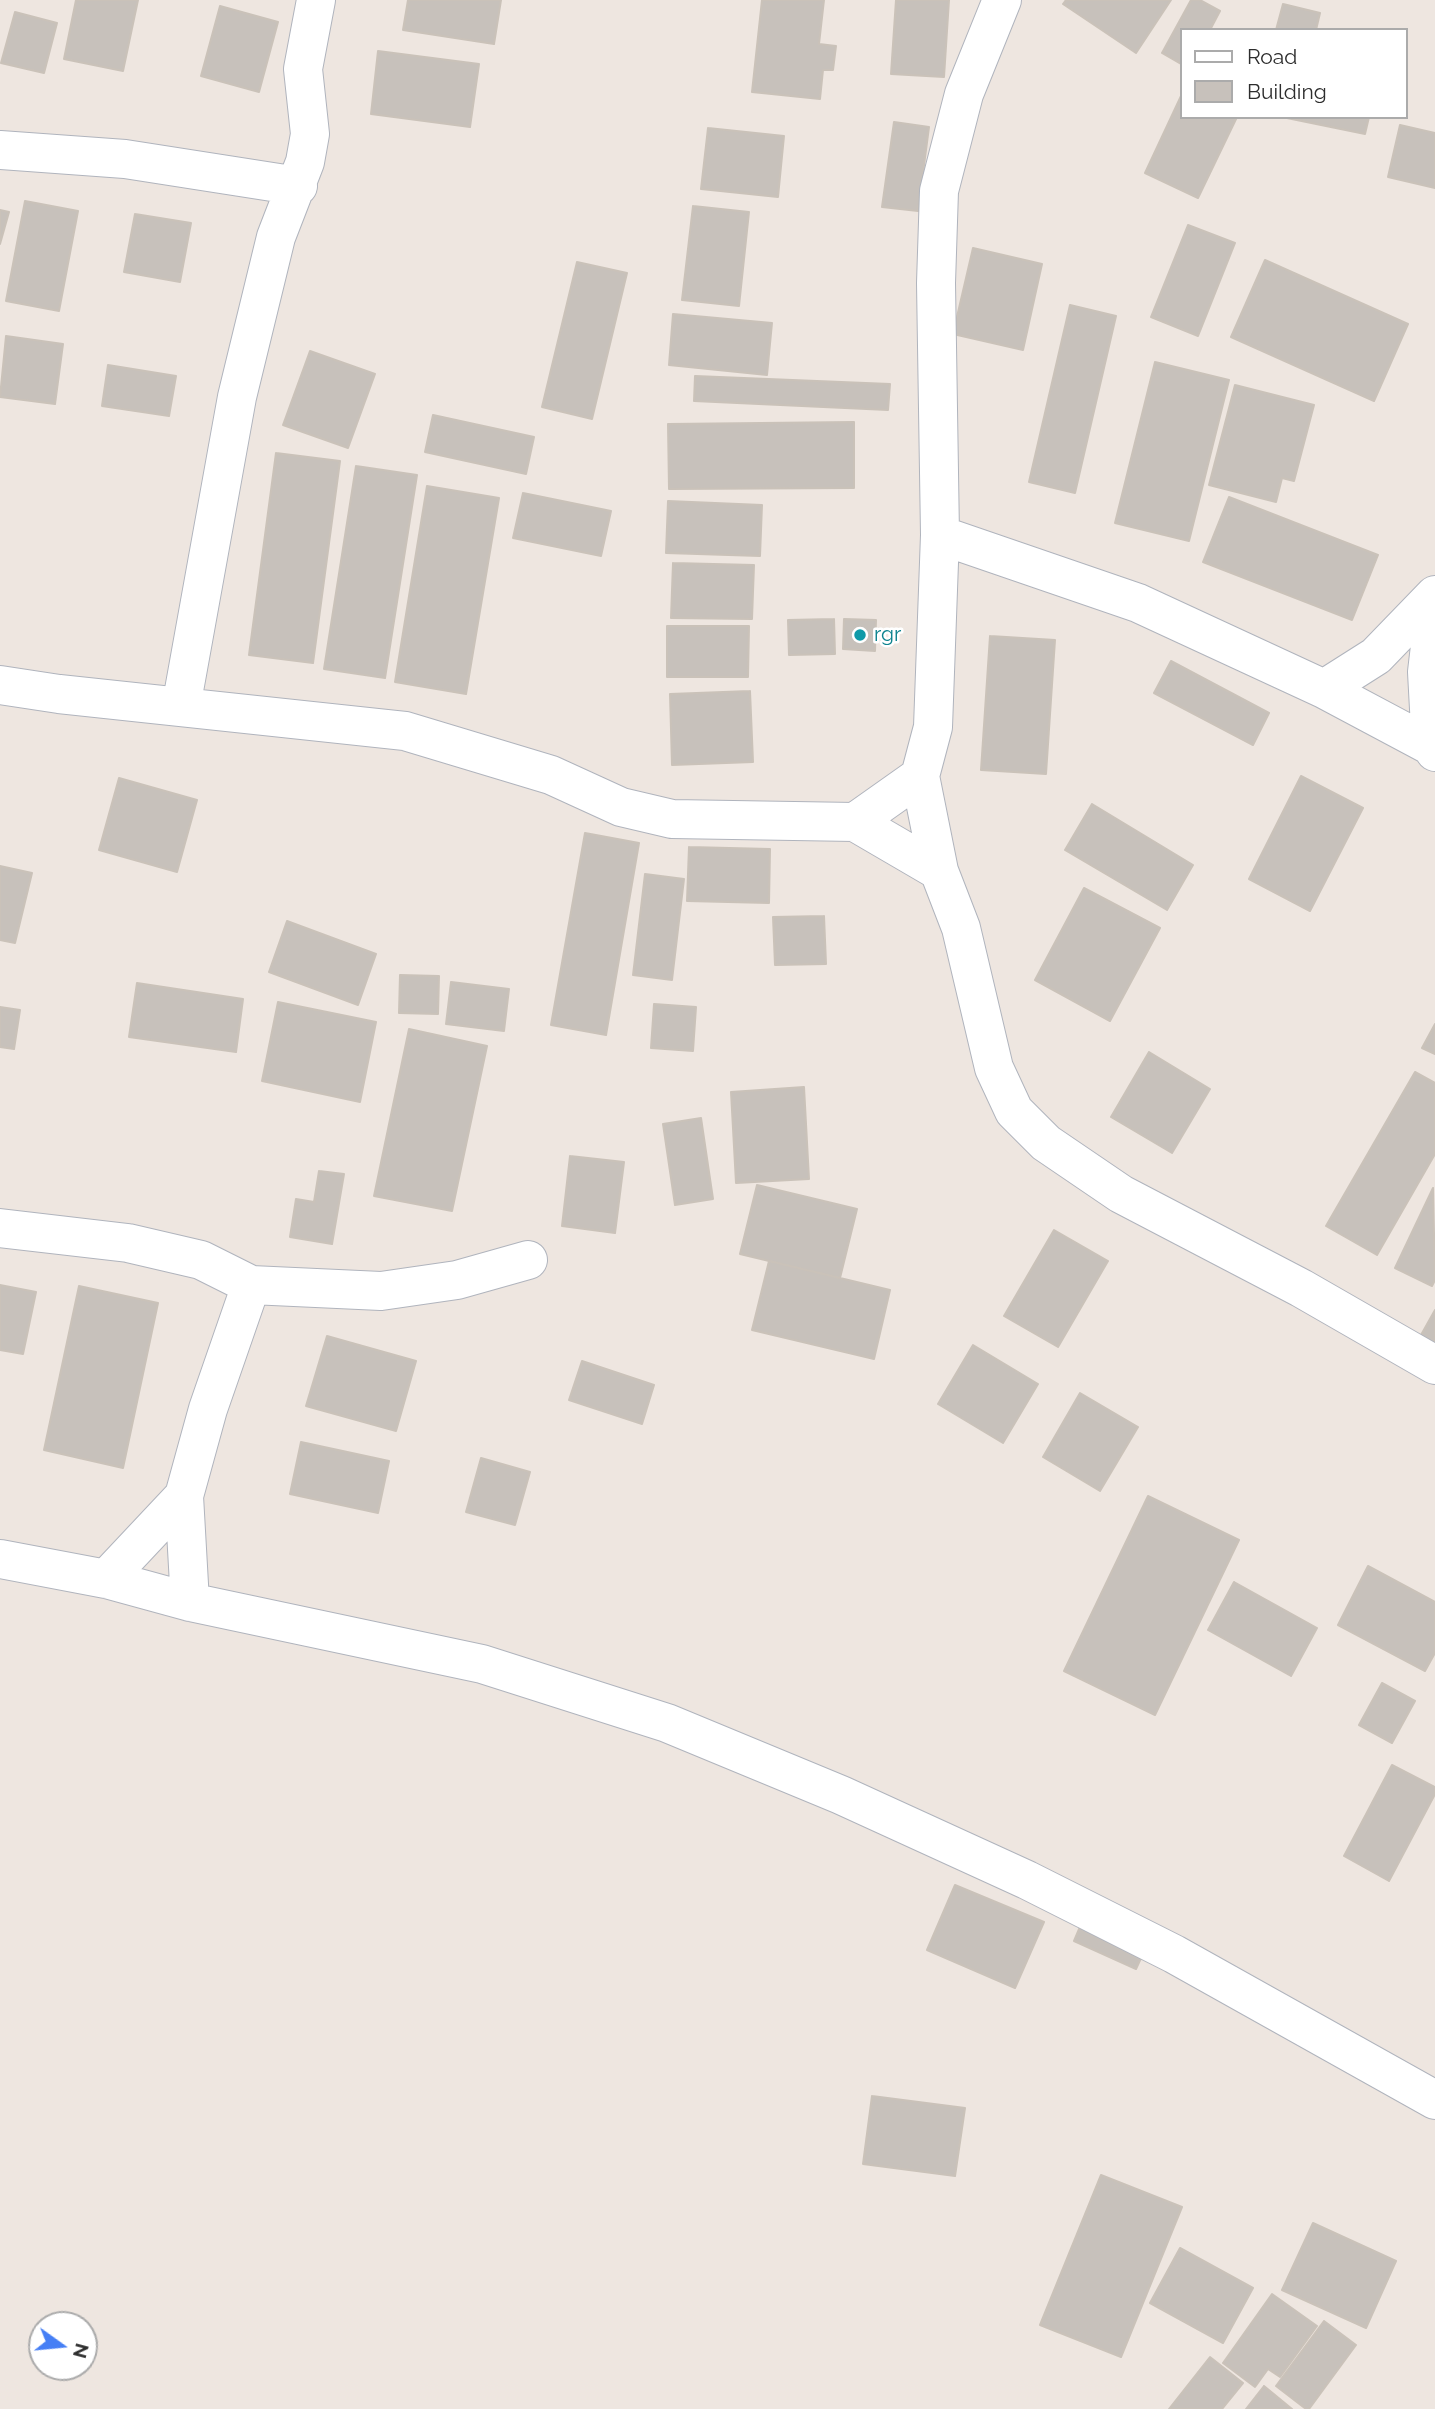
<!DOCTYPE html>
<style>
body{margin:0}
#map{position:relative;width:1435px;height:2409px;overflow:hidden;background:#eee6e0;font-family:Raleway,sans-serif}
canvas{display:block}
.legend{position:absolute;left:1180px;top:28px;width:228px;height:91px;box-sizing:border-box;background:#fff;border:2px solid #ababab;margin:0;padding:9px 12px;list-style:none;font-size:21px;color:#2d2d2d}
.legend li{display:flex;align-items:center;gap:14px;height:35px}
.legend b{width:35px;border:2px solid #ababab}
.north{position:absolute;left:28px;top:2311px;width:70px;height:70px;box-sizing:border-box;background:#fff;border:2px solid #ababab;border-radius:50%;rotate:105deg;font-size:19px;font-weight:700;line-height:28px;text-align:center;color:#2d2d2d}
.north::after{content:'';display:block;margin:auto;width:24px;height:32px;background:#467ff5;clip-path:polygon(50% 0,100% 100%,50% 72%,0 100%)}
</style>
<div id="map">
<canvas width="1435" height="2409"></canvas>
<ul class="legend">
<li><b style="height:9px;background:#fff"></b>Road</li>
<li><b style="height:19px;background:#c7c1bb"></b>Building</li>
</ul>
<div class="north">N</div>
</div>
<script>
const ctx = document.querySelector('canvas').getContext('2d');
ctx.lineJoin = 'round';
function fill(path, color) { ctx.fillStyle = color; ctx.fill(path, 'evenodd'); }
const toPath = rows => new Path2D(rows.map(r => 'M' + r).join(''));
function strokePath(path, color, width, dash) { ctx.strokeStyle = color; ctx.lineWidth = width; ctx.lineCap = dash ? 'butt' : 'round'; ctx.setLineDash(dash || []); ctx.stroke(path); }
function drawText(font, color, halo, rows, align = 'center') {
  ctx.font = font + ' Raleway,sans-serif'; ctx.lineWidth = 5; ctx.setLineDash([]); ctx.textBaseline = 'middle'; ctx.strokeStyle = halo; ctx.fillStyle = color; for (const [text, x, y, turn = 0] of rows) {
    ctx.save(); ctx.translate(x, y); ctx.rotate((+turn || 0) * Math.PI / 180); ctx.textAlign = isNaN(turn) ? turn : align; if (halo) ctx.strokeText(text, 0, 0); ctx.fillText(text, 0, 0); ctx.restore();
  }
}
const building = toPath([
 [76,0,138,0,123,71,64,59,76,0],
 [408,0,501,0,494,44,403,30,408,0],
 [762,0,824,0,819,44,836,46,833,70,823,70,820,99,752,92,762,0],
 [896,0,949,0,944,77,891,74,896,0],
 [1066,0,1171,0,1136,53,1063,4,1066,0],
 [1191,0,1200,0,1220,11,1210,30,1181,30,1181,64,1162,53,1191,0],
 [1283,4,1320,13,1316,30,1276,30,1283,4],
 [220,6,278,22,259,92,201,76,220,6],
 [15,12,57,23,44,73,1,63,15,12],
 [378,51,479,64,470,127,371,114,378,51],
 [1181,96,1181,117,1237,117,1198,198,1145,173,1181,96],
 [1282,117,1369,117,1365,134,1282,117],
 [894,122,929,127,918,211,882,207,894,122],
 [1400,125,1435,133,1435,188,1388,177,1400,125],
 [708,128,784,136,778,197,701,189,708,128],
 [25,201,78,211,59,311,6,301,25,201],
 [693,206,749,212,739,306,682,300,693,206],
 [0,210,9,212,0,244,0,210],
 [135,214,191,223,180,282,124,272,135,214],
 [1188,225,1235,243,1198,336,1151,317,1188,225],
 [973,248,1042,264,1023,350,953,334,973,248],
 [1265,260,1408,324,1374,401,1231,337,1265,260],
 [577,262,627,273,592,419,542,407,577,262],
 [1070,305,1116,316,1075,493,1029,482,1070,305],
 [673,314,772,323,767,375,669,365,673,314],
 [6,336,63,344,55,404,0,397,6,336],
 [310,351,375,374,348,448,283,425,310,351],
 [1155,362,1229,380,1189,541,1115,523,1155,362],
 [108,365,176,376,169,416,102,406,108,365],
 [695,376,890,384,888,410,694,401,695,376],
 [1235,385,1314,405,1294,481,1282,478,1276,502,1209,485,1235,385],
 [433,415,534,437,526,474,425,452,433,415],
 [854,422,854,488,669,489,668,424,854,422],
 [276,453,340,461,313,663,249,655,276,453],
 [356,466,417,475,385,678,324,669,356,466],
 [427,486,499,498,466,694,395,682,427,486],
 [523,493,611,511,601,556,513,538,523,493],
 [1229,497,1378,555,1352,620,1203,562,1229,497],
 [668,501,762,505,760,556,666,553,668,501],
 [673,563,754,565,752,619,671,618,673,563],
 [834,619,835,654,789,655,788,620,834,619],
 [844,619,876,620,875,651,843,649,844,619],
 [667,626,749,626,748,677,667,677,667,626],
 [990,636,1055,640,1046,774,981,770,990,636],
 [1171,661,1269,713,1253,745,1154,693,1171,661],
 [750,691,753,762,672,765,670,694,750,691],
 [1301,776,1363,808,1310,911,1249,879,1301,776],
 [119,778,197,800,177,872,99,850,119,778],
 [1092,804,1193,865,1167,910,1065,850,1092,804],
 [585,833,639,843,606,1035,551,1025,585,833],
 [689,847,770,849,769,903,687,901,689,847],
 [0,866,32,873,15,943,0,940,0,866],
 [645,874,684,879,672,980,633,975,645,874],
 [1084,888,1160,928,1110,1021,1035,980,1084,888],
 [824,916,826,964,775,965,773,917,824,916],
 [287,921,376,954,358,1005,269,972,287,921],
 [400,975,439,976,438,1014,399,1013,400,975],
 [451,982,509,989,504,1031,446,1024,451,982],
 [137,983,243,999,236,1052,129,1037,137,983],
 [278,1002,376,1022,360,1102,262,1081,278,1002],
 [654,1004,696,1007,693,1051,651,1048,654,1004],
 [0,1007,20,1010,14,1049,0,1047,0,1007],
 [1435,1024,1435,1054,1422,1048,1435,1024],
 [409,1029,487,1046,452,1211,374,1196,409,1029],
 [1149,1052,1210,1089,1172,1153,1111,1117,1149,1052],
 [1415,1072,1435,1083,1435,1154,1377,1255,1326,1226,1415,1072],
 [804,1087,809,1179,736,1183,731,1092,804,1087],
 [701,1118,713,1199,675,1205,663,1124,701,1118],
 [570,1156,624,1162,615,1233,562,1226,570,1156],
 [319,1171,344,1174,332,1244,290,1237,296,1199,314,1202,319,1171],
 [757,1185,857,1209,840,1278,740,1254,757,1185],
 [1433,1188,1435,1280,1432,1286,1395,1268,1433,1188],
 [1054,1230,1108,1261,1058,1347,1004,1316,1054,1230],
 [769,1261,890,1290,874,1359,752,1330,769,1261],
 [0,1285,36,1292,23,1354,0,1350,0,1285],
 [79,1286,158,1303,123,1468,44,1450,79,1286],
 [1435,1310,1435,1344,1421,1335,1435,1310],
 [327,1336,416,1361,396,1431,306,1406,327,1336],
 [973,1345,1038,1384,1003,1443,938,1404,973,1345],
 [582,1361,654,1385,642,1424,569,1400,582,1361],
 [1080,1393,1138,1427,1100,1491,1043,1457,1080,1393],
 [301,1442,389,1461,378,1513,290,1494,301,1442],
 [481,1458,530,1472,515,1525,466,1512,481,1458],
 [1148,1496,1239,1540,1155,1715,1064,1671,1148,1496],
 [1368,1566,1435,1602,1435,1653,1425,1671,1338,1625,1368,1566],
 [1234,1582,1317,1628,1291,1676,1208,1630,1234,1582],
 [1382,1683,1415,1701,1392,1743,1359,1725,1382,1683],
 [1392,1765,1435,1787,1435,1794,1389,1881,1344,1856,1392,1765],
 [955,1885,1044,1922,1015,1988,927,1950,955,1885],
 [1085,1915,1148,1943,1136,1969,1074,1941,1085,1915],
 [872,2096,965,2108,955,2176,863,2164,872,2096],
 [1101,2175,1182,2207,1121,2357,1040,2325,1101,2175],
 [1313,2223,1396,2261,1366,2328,1282,2290,1313,2223],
 [1180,2248,1253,2288,1223,2343,1150,2303,1180,2248],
 [1272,2294,1317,2326,1280,2377,1268,2369,1255,2387,1223,2363,1272,2294],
 [1324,2321,1356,2345,1309,2409,1306,2409,1276,2386,1324,2321],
 [1210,2357,1243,2383,1222,2409,1169,2409,1210,2357],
 [1264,2386,1292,2409,1246,2409,1264,2386]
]);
fill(building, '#c7c1bb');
strokePath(building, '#cac2b9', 2);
const minor = toPath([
 [1002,0,964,94,939,191,936,283,940,535,933,727,920,776,939,871,961,928,994,1068,1014,1111,1046,1143,1121,1194,1301,1288,1435,1365],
 [0,150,125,159,298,186],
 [940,535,1138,603,1324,689,1431,746,1435,752],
 [0,685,59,694,405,731,551,775,621,807,672,819,855,822,939,871],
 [1324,689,1376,656,1435,595],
 [181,707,237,397,276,237,305,162,310,134,303,69,316,0],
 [1431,746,1427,672,1435,603],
 [855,822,920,776],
 [0,1228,128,1243,201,1260,251,1285,381,1291,457,1280,528,1260],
 [0,1559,106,1579,190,1602,482,1664,667,1723,841,1795,1027,1880,1174,1954,1435,2100],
 [106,1579,184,1496],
 [190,1602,184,1496,208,1409,251,1285]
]);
strokePath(minor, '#b0b4bd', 40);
strokePath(minor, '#fff', 38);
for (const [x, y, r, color] of [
 [860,635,7,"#0f9aa8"]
]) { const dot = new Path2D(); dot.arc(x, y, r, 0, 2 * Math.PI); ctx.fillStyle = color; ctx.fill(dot); strokePath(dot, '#fff', 2.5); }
drawText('21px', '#0d838f', '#fff', [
 ["rgr",874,635]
], 'left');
</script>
